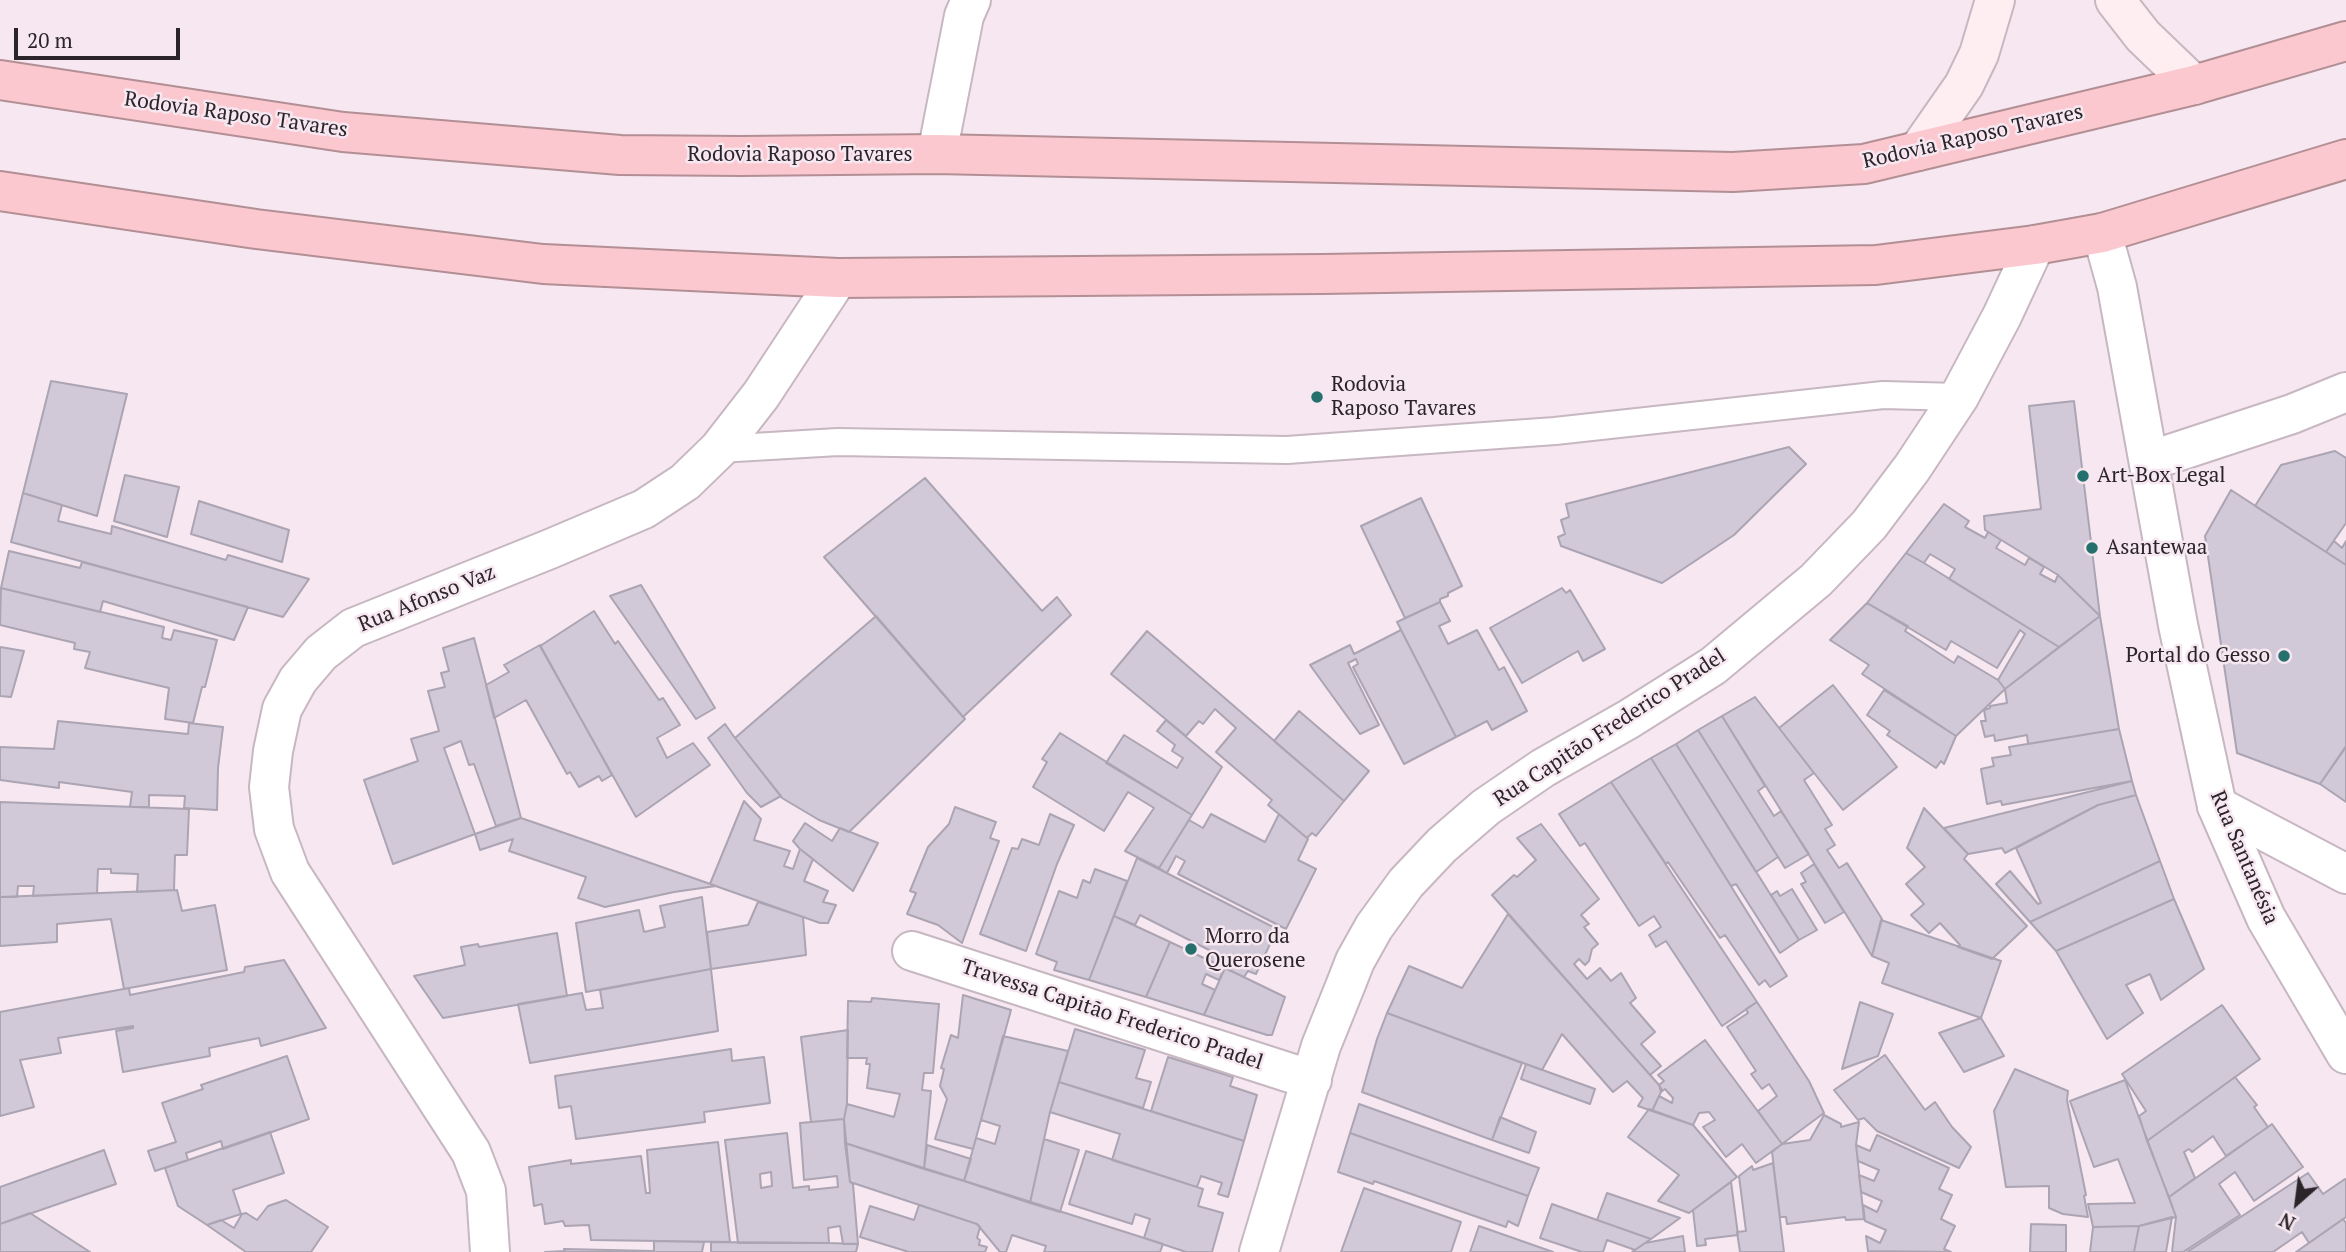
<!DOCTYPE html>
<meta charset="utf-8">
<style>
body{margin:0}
#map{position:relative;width:2346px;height:1252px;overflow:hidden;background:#f7e7f1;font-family:"PT Serif",serif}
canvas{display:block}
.north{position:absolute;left:2262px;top:1168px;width:70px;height:70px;-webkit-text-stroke:5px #f7e7f1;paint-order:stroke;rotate:208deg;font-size:19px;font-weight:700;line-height:28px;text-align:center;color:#2b2529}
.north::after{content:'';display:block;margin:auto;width:24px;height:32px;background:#2b2529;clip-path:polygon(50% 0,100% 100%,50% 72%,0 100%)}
.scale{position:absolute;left:14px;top:28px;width:166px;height:32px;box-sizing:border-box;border:4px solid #2b2529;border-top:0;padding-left:9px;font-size:21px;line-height:24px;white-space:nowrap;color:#2b2529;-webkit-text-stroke:5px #f7e7f1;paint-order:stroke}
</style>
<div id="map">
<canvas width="2346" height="1252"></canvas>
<div class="north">N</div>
<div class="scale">20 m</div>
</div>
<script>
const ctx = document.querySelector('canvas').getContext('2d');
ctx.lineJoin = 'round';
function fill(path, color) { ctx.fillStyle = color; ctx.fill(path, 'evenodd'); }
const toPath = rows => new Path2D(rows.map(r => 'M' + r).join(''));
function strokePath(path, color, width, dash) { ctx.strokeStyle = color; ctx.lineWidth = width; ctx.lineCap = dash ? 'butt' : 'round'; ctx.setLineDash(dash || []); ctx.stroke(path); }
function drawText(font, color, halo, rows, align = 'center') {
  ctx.font = font + ' "PT Serif",serif'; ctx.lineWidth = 5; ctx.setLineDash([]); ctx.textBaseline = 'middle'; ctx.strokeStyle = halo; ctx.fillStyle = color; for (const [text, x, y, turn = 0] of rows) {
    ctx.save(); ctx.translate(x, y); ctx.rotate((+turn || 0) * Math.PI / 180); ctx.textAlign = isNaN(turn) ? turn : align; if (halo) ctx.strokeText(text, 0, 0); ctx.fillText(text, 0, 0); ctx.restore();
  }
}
const building = toPath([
 [51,381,127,394,97,516,23,493,51,381],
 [2074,401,2083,476,2100,616,2058,575,1985,530,1984,516,2041,509,2029,406,2074,401],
 [1789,447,1806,464,1734,535,1662,583,1561,546,1558,537,1565,534,1561,520,1569,517,1566,504,1789,447],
 [2335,451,2346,458,2346,523,2326,552,2255,506,2281,465,2335,451],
 [125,475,179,487,167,537,114,521,125,475],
 [925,478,1042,611,1057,597,1071,615,963,717,824,557,925,478],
 [2231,490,2346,565,2346,746,2320,784,2237,753,2205,536,2231,490],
 [23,493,62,505,58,521,111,534,112,526,226,560,228,555,309,579,283,617,11,542,23,493],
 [1421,498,1462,586,1448,593,1448,596,1440,599,1440,602,1405,618,1361,526,1421,498],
 [199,501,289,530,282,562,191,534,199,501],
 [1944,504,1969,521,1965,527,1985,538,1988,532,2001,540,1996,548,2025,565,2029,558,2044,567,2040,574,2055,582,2058,575,2100,616,2059,647,1949,579,1955,569,1930,554,1924,563,1906,553,1944,504],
 [2334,541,2342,548,2346,541,2346,565,2326,552,2334,541],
 [9,551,80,568,82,562,248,607,234,640,103,601,100,612,1,588,9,551],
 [1906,553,1924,563,2059,647,2005,689,1998,680,2025,634,2020,630,1997,668,1951,641,1946,650,1867,603,1906,553],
 [641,585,715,708,696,719,610,596,641,585],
 [1,588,164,627,162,638,171,640,174,630,217,640,205,687,202,687,193,723,165,719,169,688,85,668,90,652,74,649,75,643,0,625,1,588],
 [1562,588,1566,593,1570,590,1605,649,1583,661,1578,651,1522,683,1490,628,1562,588],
 [1440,602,1450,621,1439,626,1448,644,1477,630,1499,670,1504,667,1527,711,1492,730,1487,721,1456,737,1397,622,1440,602],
 [1867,603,1908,626,1905,631,1954,663,1958,656,1998,680,2005,689,1956,736,1862,674,1869,665,1830,640,1867,603],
 [594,611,615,644,618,641,659,700,663,698,680,725,657,738,667,758,693,743,710,765,636,817,540,646,594,611],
 [876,616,965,719,849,832,819,820,782,798,735,738,876,616],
 [2100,616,2119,729,2028,744,2027,735,1995,741,1994,735,1985,737,1981,721,1986,721,1984,710,1990,708,1990,706,2007,703,2005,689,2100,616],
 [1401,630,1456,737,1404,764,1353,667,1358,664,1356,659,1348,663,1379,725,1360,734,1310,665,1350,645,1354,654,1401,630],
 [1147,631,1344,801,1316,836,1312,833,1307,838,1268,805,1272,800,1216,752,1236,728,1215,709,1203,724,1199,721,1186,736,1111,674,1147,631],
 [474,638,521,818,496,826,474,764,469,765,461,741,444,748,475,834,393,864,364,780,418,761,411,739,439,731,428,691,445,687,441,673,449,671,443,648,474,638],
 [540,645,612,775,602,781,599,776,579,787,570,772,567,774,526,700,494,718,486,685,509,672,504,665,540,645],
 [0,647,24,651,11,697,0,696,0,647],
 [1833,685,1897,767,1843,810,1779,728,1833,685],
 [1884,690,1956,736,1944,764,1941,761,1936,768,1887,735,1890,731,1867,715,1884,690],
 [1755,697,1814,773,1804,780,1832,825,1825,829,1835,845,1827,850,1839,868,1847,863,1882,919,1872,956,1722,716,1755,697],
 [1299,711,1369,771,1344,801,1274,741,1299,711],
 [1722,716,1765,786,1758,791,1774,816,1781,811,1809,854,1785,868,1698,730,1722,716],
 [1166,720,1222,767,1192,815,1106,763,1124,735,1177,768,1183,758,1172,751,1175,745,1157,731,1166,720],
 [58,721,188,734,189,723,223,727,218,768,217,810,184,808,185,796,149,795,149,807,130,807,132,792,59,782,59,788,0,780,0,747,54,749,58,721],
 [725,724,735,738,781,796,761,807,747,793,708,738,725,724],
 [2119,729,2132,781,2002,805,2001,801,1987,804,1981,769,1994,766,1992,758,2011,755,2009,747,2119,729],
 [1698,730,1778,857,1756,872,1676,744,1698,730],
 [1060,733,1192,815,1159,868,1125,851,1154,808,1128,792,1104,831,1033,787,1047,762,1042,759,1060,733],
 [1676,744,1799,940,1780,953,1736,884,1731,886,1651,758,1676,744],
 [2346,747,2346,802,2320,784,2346,747],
 [1651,758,1787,976,1770,987,1765,980,1759,985,1725,935,1720,938,1668,862,1666,864,1611,782,1651,758],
 [2132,781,2136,795,2098,805,2005,853,2002,848,1968,854,1944,828,2132,781],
 [1611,782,1757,1002,1722,1026,1666,941,1656,947,1649,935,1661,927,1654,916,1639,926,1585,843,1580,846,1559,814,1611,782],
 [2136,795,2160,861,2030,922,1996,884,2010,871,2038,904,2041,903,2016,848,2098,805,2136,795],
 [744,801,761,819,754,840,790,851,784,866,793,869,800,849,813,859,804,881,828,891,823,902,836,905,828,923,820,923,710,884,744,801],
 [0,802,189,809,187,855,175,855,174,890,137,892,138,874,111,873,111,869,98,869,97,893,33,896,34,886,18,886,17,897,0,897,0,802],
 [955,807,996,822,990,838,999,841,962,943,938,925,907,914,916,893,910,891,928,847,949,824,955,807],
 [1924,808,1968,854,1964,859,2027,926,1992,959,1958,947,1960,945,1940,923,1929,933,1911,915,1924,904,1906,884,1925,867,1907,848,1924,808],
 [1050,814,1074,825,1057,864,1026,951,980,934,1012,848,1018,849,1022,839,1039,845,1050,814],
 [1211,814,1265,842,1279,814,1308,839,1298,860,1316,869,1286,929,1178,874,1185,861,1176,856,1167,873,1159,868,1189,820,1203,828,1211,814],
 [521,818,605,847,716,886,674,892,605,907,578,898,586,877,509,851,513,839,480,850,475,834,521,818],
 [805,823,832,841,840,828,878,843,853,891,800,849,793,841,805,823],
 [1541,824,1599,899,1581,915,1589,924,1584,927,1598,944,1592,949,1589,961,1585,965,1579,959,1574,964,1587,979,1600,968,1611,981,1621,973,1636,998,1630,1003,1655,1032,1641,1044,1661,1066,1650,1075,1492,895,1514,875,1517,877,1536,860,1517,838,1541,824],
 [1137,858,1277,929,1256,974,1248,971,1244,977,1209,961,1213,952,1140,915,1135,925,1114,916,1137,858],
 [2160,861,2174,899,2056,951,2030,922,2160,861],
 [1814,864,1844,912,1825,923,1801,884,1806,882,1801,873,1814,864],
 [1095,869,1127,881,1089,980,1054,970,1057,962,1036,954,1059,891,1077,898,1083,880,1090,883,1095,869],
 [1792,889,1817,930,1799,940,1771,895,1777,891,1780,896,1792,889],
 [177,890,182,911,215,905,227,970,124,989,111,919,57,924,57,942,0,946,0,897,177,890],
 [702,897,711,969,586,992,576,923,639,910,644,932,665,927,660,906,702,897],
 [2174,899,2204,969,2161,1000,2150,974,2126,985,2143,1013,2107,1039,2056,951,2174,899],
 [758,902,803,917,806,955,711,969,707,932,748,925,758,902],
 [1508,914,1659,1085,1662,1090,1652,1111,1638,1106,1643,1098,1627,1081,1613,1092,1562,1034,1542,1070,1387,1013,1409,966,1462,988,1508,914],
 [1114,916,1170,942,1146,997,1089,980,1114,916],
 [1881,920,2001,961,1981,1018,1882,983,1889,963,1872,956,1881,920],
 [557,933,567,996,443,1018,414,976,465,965,461,947,478,944,479,947,557,933],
 [1170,942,1225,968,1219,980,1206,974,1202,984,1215,990,1204,1015,1146,997,1170,942],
 [284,960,326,1028,261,1046,259,1038,209,1048,210,1056,123,1072,116,1031,133,1028,133,1026,58,1038,61,1053,20,1060,34,1107,0,1116,0,1012,129,988,130,995,244,972,245,967,284,960],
 [1225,968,1285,997,1272,1035,1267,1035,1204,1015,1225,968],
 [711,969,718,1031,530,1063,518,1004,582,993,586,1010,603,1008,600,990,711,969],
 [963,995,1011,1010,973,1149,935,1139,947,1099,940,1086,944,1069,941,1068,951,1035,958,1038,963,995],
 [872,998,939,1004,933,1073,924,1073,922,1090,931,1091,924,1169,845,1143,844,1119,847,1104,894,1117,900,1094,867,1088,870,1064,866,1064,867,1058,847,1058,848,1001,871,1002,872,998],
 [1757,1002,1809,1081,1824,1113,1782,1144,1758,1111,1777,1096,1769,1084,1762,1089,1751,1074,1756,1071,1727,1027,1748,1013,1746,1009,1757,1002],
 [1860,1002,1893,1014,1878,1056,1842,1069,1860,1002],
 [2222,1005,2260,1059,2147,1141,2139,1116,2146,1111,2122,1074,2222,1005],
 [1387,1013,1522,1063,1492,1140,1362,1092,1377,1039,1387,1013],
 [1981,1018,2004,1056,1964,1072,1939,1033,1981,1018],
 [1075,1029,1145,1050,1136,1078,1151,1082,1143,1108,1059,1082,1075,1029],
 [848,1030,847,1104,844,1119,811,1122,801,1037,848,1030],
 [1003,1036,1068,1051,1050,1112,1030,1203,964,1181,976,1138,995,1144,1000,1126,981,1120,1003,1036],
 [1705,1040,1782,1144,1756,1163,1742,1144,1726,1157,1703,1127,1715,1120,1709,1112,1699,1113,1693,1125,1652,1111,1659,1096,1672,1103,1673,1098,1665,1089,1661,1092,1659,1085,1664,1081,1658,1075,1705,1040],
 [731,1049,732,1061,764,1057,770,1103,704,1112,705,1122,576,1139,571,1106,559,1108,555,1076,731,1049],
 [1885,1055,1925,1110,1935,1102,1952,1127,1971,1147,1959,1168,1877,1131,1864,1118,1858,1120,1834,1090,1885,1055],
 [287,1056,309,1119,223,1149,221,1141,186,1153,188,1160,155,1171,148,1151,176,1142,162,1103,203,1089,201,1085,287,1056],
 [1168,1057,1233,1077,1230,1086,1257,1095,1244,1141,1151,1111,1168,1057],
 [1526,1064,1595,1089,1590,1104,1521,1079,1526,1064],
 [2015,1069,2068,1091,2067,1100,2086,1195,2084,1196,2088,1217,2063,1214,2049,1208,2049,1186,2006,1187,1994,1111,2015,1069],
 [2235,1077,2257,1105,2254,1107,2268,1127,2226,1156,2213,1136,2192,1152,2189,1149,2184,1152,2195,1178,2169,1197,2147,1141,2235,1077],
 [2125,1080,2176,1217,2139,1226,2093,1227,2088,1204,2135,1203,2118,1159,2094,1167,2070,1101,2125,1080],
 [1059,1082,1244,1141,1228,1197,1218,1194,1222,1183,1201,1176,1197,1187,1112,1160,1120,1134,1050,1112,1059,1082],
 [1359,1104,1539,1168,1528,1196,1350,1133,1359,1104],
 [1649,1109,1693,1125,1737,1177,1689,1213,1658,1201,1679,1175,1628,1137,1649,1109],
 [1824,1115,1841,1124,1841,1127,1859,1122,1856,1145,1864,1219,1846,1220,1845,1217,1787,1224,1786,1217,1780,1217,1772,1152,1782,1144,1810,1140,1824,1115],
 [1500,1117,1536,1132,1529,1153,1492,1140,1500,1117],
 [844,1119,850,1182,853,1184,858,1244,843,1244,840,1226,828,1228,829,1243,738,1243,725,1140,787,1133,793,1188,809,1186,809,1190,838,1187,837,1176,804,1180,800,1123,844,1119],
 [771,1172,772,1186,761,1188,760,1174,771,1172],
 [2272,1124,2303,1167,2254,1201,2235,1172,2219,1184,2240,1215,2183,1252,2172,1252,2176,1217,2169,1197,2272,1124],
 [270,1132,284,1173,233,1190,241,1214,207,1225,178,1206,165,1168,270,1132],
 [1350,1133,1528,1196,1518,1226,1508,1221,1506,1227,1374,1181,1373,1184,1338,1172,1350,1133],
 [1877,1135,1949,1168,1939,1189,1952,1195,1941,1219,1955,1226,1944,1249,1951,1252,1868,1251,1866,1236,1880,1243,1886,1230,1865,1221,1863,1205,1877,1212,1882,1201,1861,1192,1859,1175,1874,1181,1879,1170,1858,1161,1856,1145,1870,1151,1877,1135],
 [1044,1139,1079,1150,1060,1212,1030,1203,1044,1139],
 [718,1142,730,1242,591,1240,589,1225,565,1226,563,1221,545,1224,542,1204,534,1206,529,1167,571,1160,571,1164,641,1156,646,1193,650,1193,647,1150,718,1142],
 [845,1143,1163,1244,1160,1252,1044,1252,1046,1246,1012,1235,1006,1252,1000,1252,977,1224,850,1182,845,1143],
 [927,1145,971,1159,964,1181,924,1169,927,1145],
 [104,1150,116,1184,0,1224,0,1187,104,1150],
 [1086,1151,1203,1189,1198,1206,1223,1213,1212,1252,1186,1252,1144,1238,1150,1219,1135,1214,1132,1224,1069,1204,1086,1151],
 [1773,1163,1784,1252,1740,1252,1737,1232,1746,1231,1739,1176,1752,1166,1753,1170,1773,1163],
 [2308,1173,2323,1194,2345,1179,2346,1181,2346,1217,2309,1243,2302,1232,2273,1252,2187,1252,2308,1173],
 [1731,1182,1738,1235,1705,1239,1706,1245,1697,1246,1693,1210,1731,1182],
 [1364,1188,1461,1222,1451,1252,1341,1252,1364,1188],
 [1607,1193,1680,1218,1651,1239,1597,1220,1607,1193],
 [286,1200,328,1227,311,1252,246,1252,207,1225,221,1220,234,1228,242,1214,246,1213,257,1220,268,1206,286,1200],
 [1552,1204,1597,1220,1651,1239,1635,1250,1607,1240,1603,1252,1582,1252,1540,1238,1552,1204],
 [919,1205,977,1224,980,1227,977,1238,980,1240,979,1245,987,1247,985,1252,909,1252,860,1237,870,1206,914,1220,919,1205],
 [30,1213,90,1252,0,1252,0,1224,30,1213],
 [2172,1217,2166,1252,2134,1252,2139,1226,2172,1217],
 [2343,1219,2346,1223,2346,1252,2296,1252,2343,1219],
 [2031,1224,2066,1225,2066,1252,2030,1252,2031,1224],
 [1479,1226,1553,1252,1470,1252,1479,1226],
 [2139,1226,2134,1252,2090,1252,2093,1227,2139,1226],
 [1683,1236,1685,1252,1632,1252,1645,1243,1683,1236],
 [654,1241,704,1242,702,1252,545,1252,565,1251,564,1249,654,1251,654,1241],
 [711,1242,829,1243,858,1244,856,1252,711,1252,711,1242]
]);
fill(building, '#d1c8d8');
strokePath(building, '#aba4b2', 2);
const service = toPath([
 [719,449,838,442,1287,450,1555,431,1883,395,1959,397]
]);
const minor = toPath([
 [937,154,964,16,971,0],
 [2217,806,2346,874],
 [912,951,1312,1080],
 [490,1252,486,1191,471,1152,290,872,274,829,269,787,273,751,282,709,298,680,321,653,353,628,550,549,644,509,685,482,719,449,761,395,838,278],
 [1259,1252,1321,1046,1346,984,1355,961,1374,927,1406,883,1442,845,1486,807,1543,768,1629,719,1713,666,1816,580,1869,525,1912,468,1959,397,2002,316,2035,245]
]);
const tertiary = toPath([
 [2102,233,2117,287,2178,625,2217,806,2266,918,2346,1054],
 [2149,461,2292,414,2346,392]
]);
const secondary = toPath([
 [2115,0,2143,36,2194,85],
 [1918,151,1964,85,1979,54,1995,0]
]);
const motorway = toPath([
 [0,80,343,132,620,155,741,156,937,154,1733,172,1864,164,2194,85,2346,41],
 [0,191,256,229,543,264,838,278,1322,274,1876,265,2035,245,2102,233,2346,159]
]);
strokePath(service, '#c7b7c1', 30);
strokePath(minor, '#c7b7c1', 42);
strokePath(tertiary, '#c7b7c1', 42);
strokePath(secondary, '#c7b7c1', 42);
strokePath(motorway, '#b28f95', 42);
strokePath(service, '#fff', 26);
strokePath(minor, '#fff', 38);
strokePath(tertiary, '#fff', 38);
strokePath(secondary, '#feeef1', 38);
strokePath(motorway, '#fbc8cf', 38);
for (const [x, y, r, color] of [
 [1317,397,7,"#25706d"],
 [2083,476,7,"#25706d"],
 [2092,548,7,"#25706d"],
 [2284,656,7,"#25706d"],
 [1191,949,7,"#25706d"]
]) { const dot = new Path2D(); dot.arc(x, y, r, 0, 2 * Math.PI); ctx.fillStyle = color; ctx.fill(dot); strokePath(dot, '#f7e7f1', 2.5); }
drawText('21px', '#2b2529', '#f7e7f1', [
 ["Rodovia Raposo Tavares",236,115,8],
 ["Rodovia Raposo Tavares",1973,137,-13],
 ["Rodovia Raposo Tavares",800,155],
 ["Rua Afonso Vaz",427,599,-22],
 ["Rua Capitão Frederico Pradel",1610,728,-33],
 ["Rua Santanésia",2244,858,67],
 ["Travessa Capitão Frederico Pradel",1112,1015,18]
]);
drawText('21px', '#2b2529', '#f7e7f1', [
 ["Rodovia",1331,385],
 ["Raposo Tavares",1331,409],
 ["Art-Box Legal",2097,476],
 ["Asantewaa",2106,548],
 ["Portal do Gesso",2270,656,"right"],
 ["Morro da",1205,937],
 ["Querosene",1205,961]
], 'left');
</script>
